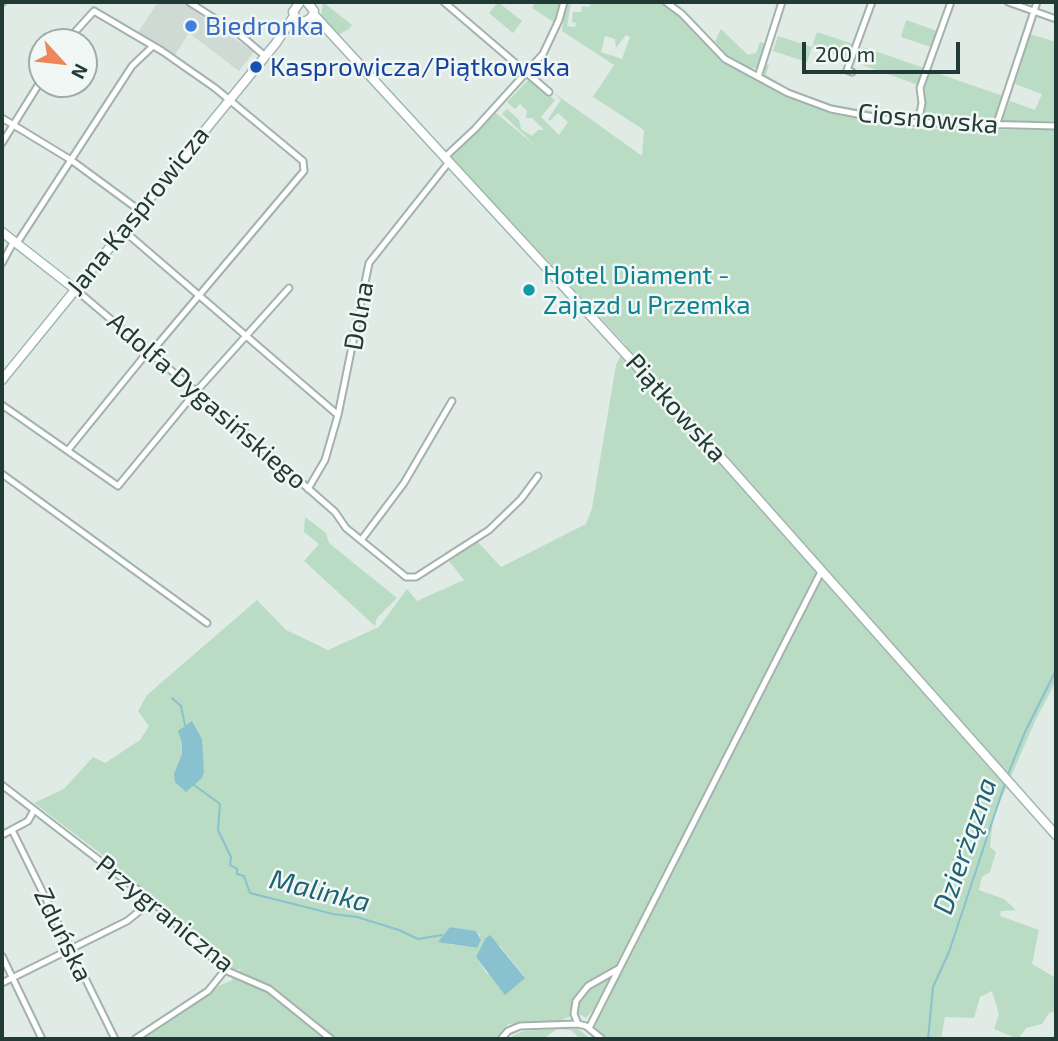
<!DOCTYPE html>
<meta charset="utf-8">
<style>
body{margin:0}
#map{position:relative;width:1058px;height:1041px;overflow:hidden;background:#e0ebe6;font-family:"Exo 2",sans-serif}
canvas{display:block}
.frame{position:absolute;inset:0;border:4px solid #223a35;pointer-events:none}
.north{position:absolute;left:28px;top:28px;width:70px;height:70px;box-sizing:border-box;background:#f1f7f4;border:2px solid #9eaba8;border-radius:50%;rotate:117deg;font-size:19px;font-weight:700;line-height:28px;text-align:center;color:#223a35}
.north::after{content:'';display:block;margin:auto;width:24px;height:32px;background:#ed865c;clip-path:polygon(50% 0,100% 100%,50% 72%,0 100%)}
.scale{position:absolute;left:802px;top:42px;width:158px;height:32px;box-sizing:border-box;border:4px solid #223a35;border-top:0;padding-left:9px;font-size:21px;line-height:24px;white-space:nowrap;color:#223a35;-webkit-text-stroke:5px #f1f7f4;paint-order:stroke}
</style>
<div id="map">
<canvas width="1058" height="1041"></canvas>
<div class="frame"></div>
<div class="north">N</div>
<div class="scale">200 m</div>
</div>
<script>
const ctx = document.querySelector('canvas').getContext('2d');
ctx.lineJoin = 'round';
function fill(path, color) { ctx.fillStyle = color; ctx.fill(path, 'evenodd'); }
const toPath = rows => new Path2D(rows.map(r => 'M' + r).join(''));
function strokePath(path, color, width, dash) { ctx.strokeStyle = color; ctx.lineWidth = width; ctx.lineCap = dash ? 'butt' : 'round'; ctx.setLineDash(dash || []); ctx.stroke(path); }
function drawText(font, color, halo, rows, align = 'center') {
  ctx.font = font + ' "Exo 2",sans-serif'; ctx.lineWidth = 5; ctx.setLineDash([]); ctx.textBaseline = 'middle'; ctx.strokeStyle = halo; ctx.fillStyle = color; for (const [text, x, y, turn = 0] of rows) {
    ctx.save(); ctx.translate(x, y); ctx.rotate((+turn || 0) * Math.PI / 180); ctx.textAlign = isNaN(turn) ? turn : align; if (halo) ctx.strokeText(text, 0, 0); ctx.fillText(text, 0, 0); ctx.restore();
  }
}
fill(toPath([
 [158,2,181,2,254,52,239,71,189,33,175,55,138,32]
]), '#cfdad5');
fill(toPath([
 [323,2,352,25,349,29,338,35,321,19],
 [498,2,522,21,513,33,489,13],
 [535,2,561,2,557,20,552,21,532,8],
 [566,2,571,2,567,26,575,27,576,23,572,22,573,12,581,12,582,6,589,7,590,3,585,2,660,2,680,17,723,62,786,95,830,113,918,129,1056,130,1056,681,1036,719,993,818,990,847,996,852,990,872,982,877,979,890,1004,899,1016,910,1001,911,1000,916,1039,930,1032,964,1056,978,1056,1011,1049,1013,1042,1024,1026,1028,1018,1039,994,1029,999,1014,992,991,980,997,974,1018,945,1017,941,1039,606,1039,595,1028,599,1014,593,1010,586,1018,577,1013,560,1021,508,1024,496,1039,143,1039,218,986,231,981,241,969,228,971,163,907,100,853,34,803,64,789,93,757,105,763,140,740,149,726,138,711,147,695,257,600,286,630,328,650,379,627,407,589,417,601,464,580,449,561,477,541,501,567,586,524,592,508,616,365,626,345,450,156,496,113,537,147,502,114,507,109,519,120,521,129,532,136,538,130,544,130,532,118,526,118,527,111,520,104,515,109,507,102,529,79,555,100,541,117,559,135,568,122,558,113,550,121,548,119,561,100,554,93,642,156,644,130,593,97,614,65,562,31],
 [626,35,630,37,622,59,601,52,605,36,615,39,616,48],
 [450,927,476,931,480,935,477,948,449,944],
 [485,939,500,946,524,976,487,974,476,957],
 [906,20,937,31,931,47,901,37],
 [721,29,748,55,756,53,760,42,765,44,758,68,751,69,727,55,715,41],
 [817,32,853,44,847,59,812,47,807,62,773,51,778,36,812,47],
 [1030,34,1056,42,1056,121,1001,122,1010,101,1035,110,1042,94,1015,84],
 [863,47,924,68,918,85,857,63],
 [769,64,766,75,789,89,831,104,880,113,883,108,901,114,899,119,832,107,789,91,763,76,765,65],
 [931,71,1003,96,993,121,923,120,924,88],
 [305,517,326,533,329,543,397,598,377,618,375,626,304,561,319,544,304,532],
 [557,1029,578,1029,591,1039,580,1039,571,1030,557,1029,543,1039,507,1039,523,1031]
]), '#badbc4');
fill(toPath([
 [192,721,202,739,204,772,202,778,186,792,175,782,174,774,182,754,182,743,178,731],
 [450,927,476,931,481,940,477,948,438,942],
 [490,935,525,978,505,995,476,957,485,939]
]), '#8ac1ce');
strokePath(toPath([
 [172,698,181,706,185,725],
 [1008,774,1025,732,1056,670],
 [194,785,220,804,218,830,231,857,230,865,237,869,237,874,244,876,250,893,333,914,357,917,399,930,418,939,442,935],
 [928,1039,933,987,949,952,1005,783]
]), '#8ac1ce', 2);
const street = toPath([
 [189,2,239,34,265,56],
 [444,2,549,92],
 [666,2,682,14,725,59,788,93,831,109,900,122,1056,126],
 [1008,2,1056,19],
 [2,3,3,2],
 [66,42,94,11,162,51,215,88,303,161,304,171,153,350,146,354,68,450],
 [852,72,847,70,872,2],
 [758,77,782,2],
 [2,118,71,160,139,210],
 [918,123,922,103,920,88,951,2],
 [996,126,1037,2],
 [2,143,42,79],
 [445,157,475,129,543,54,559,20,564,2],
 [123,230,338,415],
 [17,243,132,66,153,46],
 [2,263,14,241],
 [75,289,246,434,335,512,346,528,406,577,416,577,489,530,521,499,538,476],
 [2,405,118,486,193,395,289,288],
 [2,474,207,623],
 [308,489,325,460,338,415,369,263,449,162],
 [362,539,404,483,452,401],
 [2,785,152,901,225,970,269,989,331,1039],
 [12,830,115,1039],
 [2,835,28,821,34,810],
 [2,956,42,1039],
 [2,983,127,921,152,901],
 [578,1024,574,1014,576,1001,588,986,618,969],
 [589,1028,822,570],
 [135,1039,208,991,225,970],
 [501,1039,508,1031,520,1026,578,1024,586,1026,602,1039]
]);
const secondary = toPath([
 [300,2,293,12,296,19,305,22,312,17,314,11,307,2],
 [314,15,726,463,1056,835],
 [2,232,75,289],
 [2,380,276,43,294,16]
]);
strokePath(street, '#a3b2ad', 9);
strokePath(secondary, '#a0b6af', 11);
strokePath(street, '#fff', 5);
strokePath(secondary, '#fff', 8);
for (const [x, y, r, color] of [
 [191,26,7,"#3f7fe0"],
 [256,67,7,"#1a4fb4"],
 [529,290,7,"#0f9aa8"]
]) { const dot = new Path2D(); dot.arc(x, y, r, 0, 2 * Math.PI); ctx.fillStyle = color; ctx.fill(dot); strokePath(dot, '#f1f7f4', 2.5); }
drawText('26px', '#366cbe', '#f1f7f4', [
 ["Biedronka",205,26]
], 'left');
drawText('26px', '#164399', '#f1f7f4', [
 ["Kasprowicza/Piątkowska",270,67]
], 'left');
drawText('26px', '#223a35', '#f1f7f4', [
 ["Ciosnowska",928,119,5],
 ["Jana Kasprowicza",138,211,-51],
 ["Dolna",359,316,-80],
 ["Adolfa Dygasińskiego",207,401,41],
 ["Piątkowska",676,408,48],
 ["Przygraniczna",165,914,39],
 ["Zduńska",63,935,64]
]);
drawText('26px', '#0d838f', '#f1f7f4', [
 ["Hotel Diament -",543,275],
 ["Zajazd u Przemka",543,305]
], 'left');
drawText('italic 28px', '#1e6274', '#f1f7f4', [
 ["Dzierżązna",965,846,-71],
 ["Malinka",320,891,14]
]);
</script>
